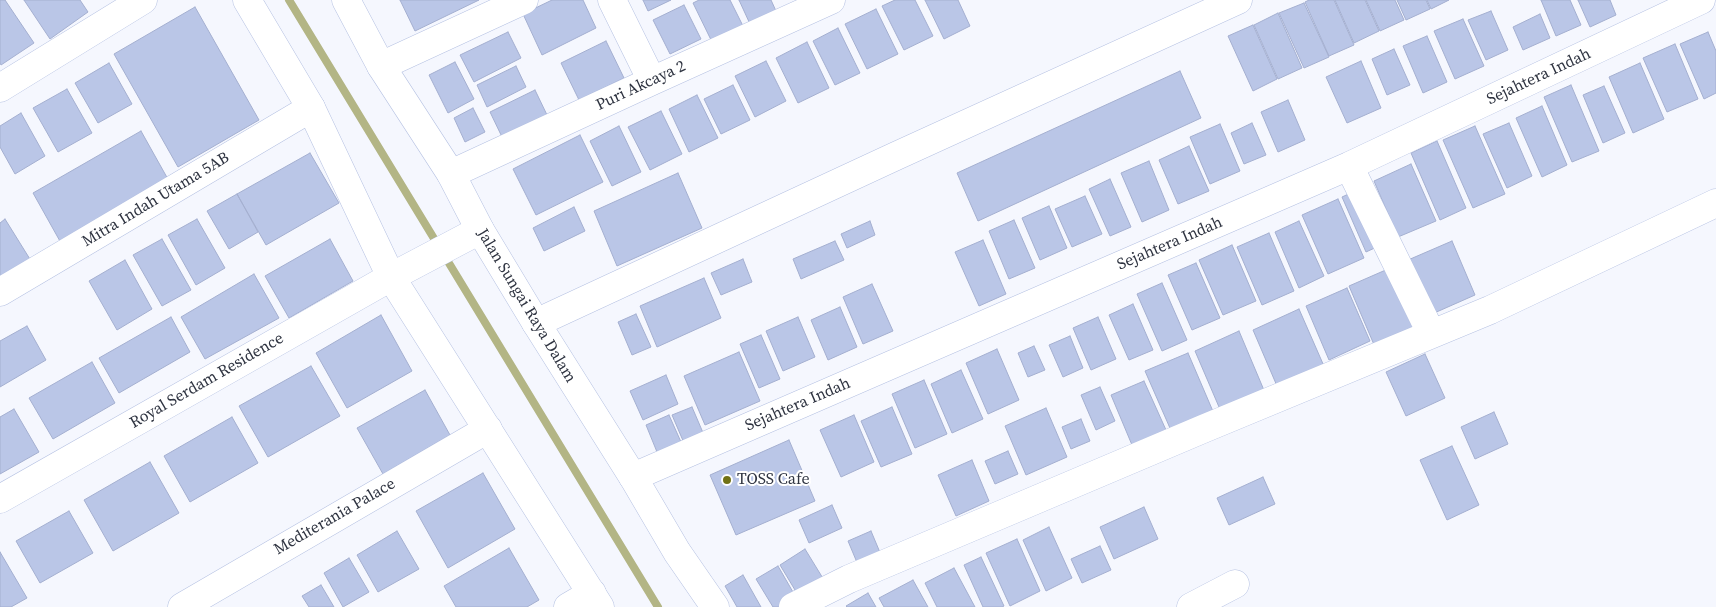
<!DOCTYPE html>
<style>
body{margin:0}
canvas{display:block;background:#f5f7fe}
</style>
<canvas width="1716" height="607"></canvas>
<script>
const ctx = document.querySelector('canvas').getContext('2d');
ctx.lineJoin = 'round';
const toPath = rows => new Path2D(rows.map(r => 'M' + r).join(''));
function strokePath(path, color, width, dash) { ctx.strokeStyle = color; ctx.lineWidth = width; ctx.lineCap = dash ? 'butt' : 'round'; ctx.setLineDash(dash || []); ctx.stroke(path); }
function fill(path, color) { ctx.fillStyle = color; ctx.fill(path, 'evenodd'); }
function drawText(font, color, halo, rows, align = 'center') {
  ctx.font = font + ' "Source Serif 4",serif'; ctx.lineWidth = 4; ctx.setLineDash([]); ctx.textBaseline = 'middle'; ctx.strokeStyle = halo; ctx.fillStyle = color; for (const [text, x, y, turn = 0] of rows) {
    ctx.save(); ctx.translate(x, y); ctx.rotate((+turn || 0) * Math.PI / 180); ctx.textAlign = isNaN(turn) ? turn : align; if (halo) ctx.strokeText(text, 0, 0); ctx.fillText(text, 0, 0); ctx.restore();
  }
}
strokePath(toPath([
 [289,0,658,607]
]), '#b3b585', 8);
const building = toPath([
 [0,0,5,0,34,43,1,65,0,63,0,0],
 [24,0,80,0,88,12,50,39,24,0],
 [400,0,479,0,415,31,400,0],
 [552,0,583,0,596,28,542,55,523,14,552,0],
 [643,0,671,0,648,11,643,0],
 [699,0,730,0,744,28,713,44,693,3,699,0],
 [739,0,771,0,776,11,750,24,739,0],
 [895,0,915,0,933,36,904,50,882,6,895,0],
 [925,0,958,0,970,26,944,39,925,0],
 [1309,0,1334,0,1354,45,1329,56,1305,2,1309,0],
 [1335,0,1365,0,1379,31,1354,43,1335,0],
 [1366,0,1395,0,1404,20,1380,31,1366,0],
 [1397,0,1426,0,1430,9,1406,20,1397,0],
 [1427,0,1449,0,1431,9,1427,0],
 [1541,0,1570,0,1581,25,1556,36,1541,0],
 [1578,0,1610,0,1616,15,1590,27,1578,0],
 [1304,3,1329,57,1304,68,1279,13,1304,3],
 [684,5,701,39,670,54,653,20,684,5],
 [195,7,259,120,178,167,114,54,195,7],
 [876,9,898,54,867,69,845,24,876,9],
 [1491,11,1508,50,1486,60,1468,20,1491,11],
 [1278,13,1302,68,1278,79,1254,25,1278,13],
 [1540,14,1550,38,1523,50,1513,27,1540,14],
 [1463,19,1484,66,1455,79,1434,31,1463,19],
 [1253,25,1277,79,1253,91,1228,36,1253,25],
 [838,28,860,73,835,85,813,41,838,28],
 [508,32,521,58,474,82,460,55,508,32],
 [1708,32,1716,51,1716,93,1704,99,1680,44,1708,32],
 [1427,36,1447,82,1423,93,1403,46,1427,36],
 [606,41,624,78,579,100,561,63,606,41],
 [807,42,829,88,798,103,776,58,807,42],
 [1675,44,1698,99,1667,112,1643,58,1675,44],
 [1394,49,1410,85,1387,95,1372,59,1394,49],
 [766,61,786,101,755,117,735,76,766,61],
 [1361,61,1381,108,1347,123,1326,77,1361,61],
 [455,62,474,99,448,113,429,75,455,62],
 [109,63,132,104,98,123,75,83,109,63],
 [1640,63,1664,119,1633,133,1609,77,1640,63],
 [516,66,526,87,487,107,477,85,516,66],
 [1180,71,1201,118,978,221,957,173,1180,71],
 [733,85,750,120,721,134,704,99,733,85],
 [1571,85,1599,151,1572,162,1544,97,1571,85],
 [1604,86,1625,133,1603,143,1583,95,1604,86],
 [67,89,92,133,58,152,33,108,67,89],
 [535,90,548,117,503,139,490,112,535,90],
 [697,95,718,138,689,152,669,109,697,95],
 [1288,100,1305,140,1278,152,1261,112,1288,100],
 [1542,106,1567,165,1542,177,1516,118,1542,106],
 [473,108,485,132,465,142,454,118,473,108],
 [661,111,682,154,650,170,628,127,661,111],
 [21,113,45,156,15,174,0,147,0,126,21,113],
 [1252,123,1266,155,1244,164,1231,133,1252,123],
 [1509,123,1532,176,1507,188,1483,134,1509,123],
 [1220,124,1240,171,1210,184,1190,137,1220,124],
 [619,126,641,172,612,186,590,141,619,126],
 [1475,126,1505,194,1473,208,1443,140,1475,126],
 [141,131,169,181,61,243,33,193,141,131],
 [580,135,603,182,536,215,513,169,580,135],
 [1437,141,1466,208,1440,220,1411,153,1437,141],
 [1189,146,1209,191,1178,204,1159,160,1189,146],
 [310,153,339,203,266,245,237,194,310,153],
 [1149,161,1169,210,1142,222,1121,173,1149,161],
 [1411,164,1436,221,1398,237,1374,181,1411,164],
 [678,173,702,228,617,266,594,211,678,173],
 [1110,179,1131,227,1110,236,1089,189,1110,179],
 [1355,191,1379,246,1366,252,1342,197,1355,191],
 [237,194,258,232,229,249,207,211,237,194],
 [1085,196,1102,234,1072,247,1055,209,1085,196],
 [1338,199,1364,258,1328,274,1302,215,1338,199],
 [1049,206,1067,248,1040,260,1022,218,1049,206],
 [574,207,585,231,544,251,533,228,574,207],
 [5,219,33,264,0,285,0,223,5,219],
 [197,219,225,268,196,285,168,235,197,219],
 [1014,220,1035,268,1009,279,989,231,1014,220],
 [870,221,875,235,847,248,841,234,870,221],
 [1299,221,1324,276,1299,288,1275,232,1299,221],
 [1269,233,1294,291,1262,305,1237,247,1269,233],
 [162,239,191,290,162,306,133,255,162,239],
 [330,239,353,281,289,318,265,276,330,239],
 [983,240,1006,294,979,306,955,252,983,240],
 [835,241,844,260,801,279,793,259,835,241],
 [1452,241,1475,295,1432,314,1408,260,1452,241],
 [1232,245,1256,301,1223,315,1199,260,1232,245],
 [743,259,752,282,721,295,711,273,743,259],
 [125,260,152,309,117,330,89,281,125,260],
 [1196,263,1220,318,1192,330,1168,275,1196,263],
 [1388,269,1414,329,1375,347,1349,286,1388,269],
 [254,274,279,318,205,359,181,317,254,274],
 [704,278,721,318,657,347,640,306,704,278],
 [1162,283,1187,340,1162,351,1137,294,1162,283],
 [872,284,893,331,863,344,843,297,872,284],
 [1347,288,1370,341,1329,360,1306,306,1347,288],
 [1133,304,1153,350,1129,360,1109,315,1133,304],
 [840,307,857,347,828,360,811,320,840,307],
 [1299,309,1327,373,1280,393,1253,330,1299,309],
 [636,314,651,347,632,355,618,322,636,314],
 [381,315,412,371,347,408,316,353,381,315],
 [171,317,190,352,119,393,99,358,171,317],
 [798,317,815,357,783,371,766,331,798,317],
 [1098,317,1116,359,1091,370,1073,328,1098,317],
 [27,326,46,360,0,387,0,341,27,326],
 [1239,331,1266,395,1222,414,1195,351,1239,331],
 [761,335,780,379,759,388,740,344,761,335],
 [1070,336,1083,368,1063,377,1049,345,1070,336],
 [1034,346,1045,370,1028,377,1018,353,1034,346],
 [997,349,1019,400,988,414,966,363,997,349],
 [739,352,760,401,705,425,684,376,739,352],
 [1188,353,1215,416,1173,435,1145,371,1188,353],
 [1425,354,1445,398,1406,416,1386,372,1425,354],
 [92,362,115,403,53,439,29,398,92,362],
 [311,366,340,416,268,457,239,406,311,366],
 [961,370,983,419,952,433,931,384,961,370],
 [666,375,678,404,643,420,630,391,666,375],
 [924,380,947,434,915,448,892,394,924,380],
 [1144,381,1166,430,1132,445,1111,395,1144,381],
 [1100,387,1115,421,1096,430,1081,395,1100,387],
 [425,390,450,435,383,474,357,428,425,390],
 [692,407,704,435,684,443,672,415,692,407],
 [892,407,912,454,881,467,861,421,892,407],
 [1046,408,1067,457,1026,475,1005,426,1046,408],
 [14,409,39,452,0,474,0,417,14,409],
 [1494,412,1508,444,1475,459,1461,427,1494,412],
 [669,415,681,442,657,452,646,425,669,415],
 [854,415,874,462,841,477,820,430,854,415],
 [232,417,258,463,190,502,164,456,232,417],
 [1081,419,1090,441,1071,449,1062,427,1081,419],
 [789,440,815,501,736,535,710,475,789,440],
 [1452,446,1479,505,1447,520,1420,460,1452,446],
 [1008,451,1018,474,995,484,985,461,1008,451],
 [972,460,989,501,956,516,938,475,972,460],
 [150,462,179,513,113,551,84,500,150,462],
 [483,473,515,529,448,568,416,511,483,473],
 [1263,477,1275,504,1229,525,1217,498,1263,477],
 [832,505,842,528,809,543,799,520,832,505],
 [1144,507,1158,539,1114,559,1100,527,1144,507],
 [69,511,93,553,40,583,16,541,69,511],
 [1049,527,1072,578,1046,591,1023,540,1049,527],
 [397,531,419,569,378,592,357,555,397,531],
 [871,531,884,562,861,572,848,541,871,531],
 [1017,539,1040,591,1010,606,986,553,1017,539],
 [1100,546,1111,570,1082,583,1071,559,1100,546],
 [509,548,539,600,527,607,456,607,444,586,509,548],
 [805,549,824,580,798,595,780,565,805,549],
 [0,552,27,598,11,607,0,607,0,552],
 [981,557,1004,606,1002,607,983,607,964,565,981,557],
 [349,558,369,592,343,607,324,573,349,558],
 [778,566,797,599,783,607,773,607,756,579,778,566],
 [954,568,975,607,937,607,925,583,954,568],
 [743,575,761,607,737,607,725,586,743,575],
 [913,580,928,607,884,607,879,598,913,580],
 [321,585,334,607,309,607,302,596,321,585],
 [868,593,876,607,847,607,846,606,868,593]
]);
fill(building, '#bac6e7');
strokePath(building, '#a4afd0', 1);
const minor = toPath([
 [612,0,652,81],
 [381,66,524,0],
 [0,88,143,0],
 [1349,166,1431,333],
 [451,174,652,81,831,0],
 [0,292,311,108],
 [536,323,896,156,1238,0],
 [633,477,1349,166,1701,0],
 [0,499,391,277,480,230],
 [182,607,488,429],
 [568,607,592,593],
 [793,607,849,579,1203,429,1490,310,1716,203],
 [1191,607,1235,584]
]);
const tertiary = toPath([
 [247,0,311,108,391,277,600,607],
 [346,0,381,66,451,174,480,230,536,323,633,477,677,552,715,607]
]);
strokePath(minor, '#b5c1e2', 29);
strokePath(tertiary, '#b5c1e2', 29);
strokePath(minor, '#fff', 28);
strokePath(tertiary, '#fff', 28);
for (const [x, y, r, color] of [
 [727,480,5,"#717115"]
]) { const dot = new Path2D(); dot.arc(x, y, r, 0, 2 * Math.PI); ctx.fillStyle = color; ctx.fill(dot); strokePath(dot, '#fff', 2); }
drawText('16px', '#2f3441', '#fff', [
 ["Sejahtera Indah",1539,77,-25],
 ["Puri Akcaya 2",641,86,-25],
 ["Mitra Indah Utama 5AB",156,200,-31],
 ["Sejahtera Indah",1170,244,-23],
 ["Jalan Sungai Raya Dalam",526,306,59],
 ["Royal Serdam Residence",207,381,-30],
 ["Sejahtera Indah",798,405,-23],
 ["Mediterania Palace",335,517,-30]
]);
drawText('16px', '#2f3441', '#fff', [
 ["TOSS Cafe",737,480]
], 'left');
</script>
